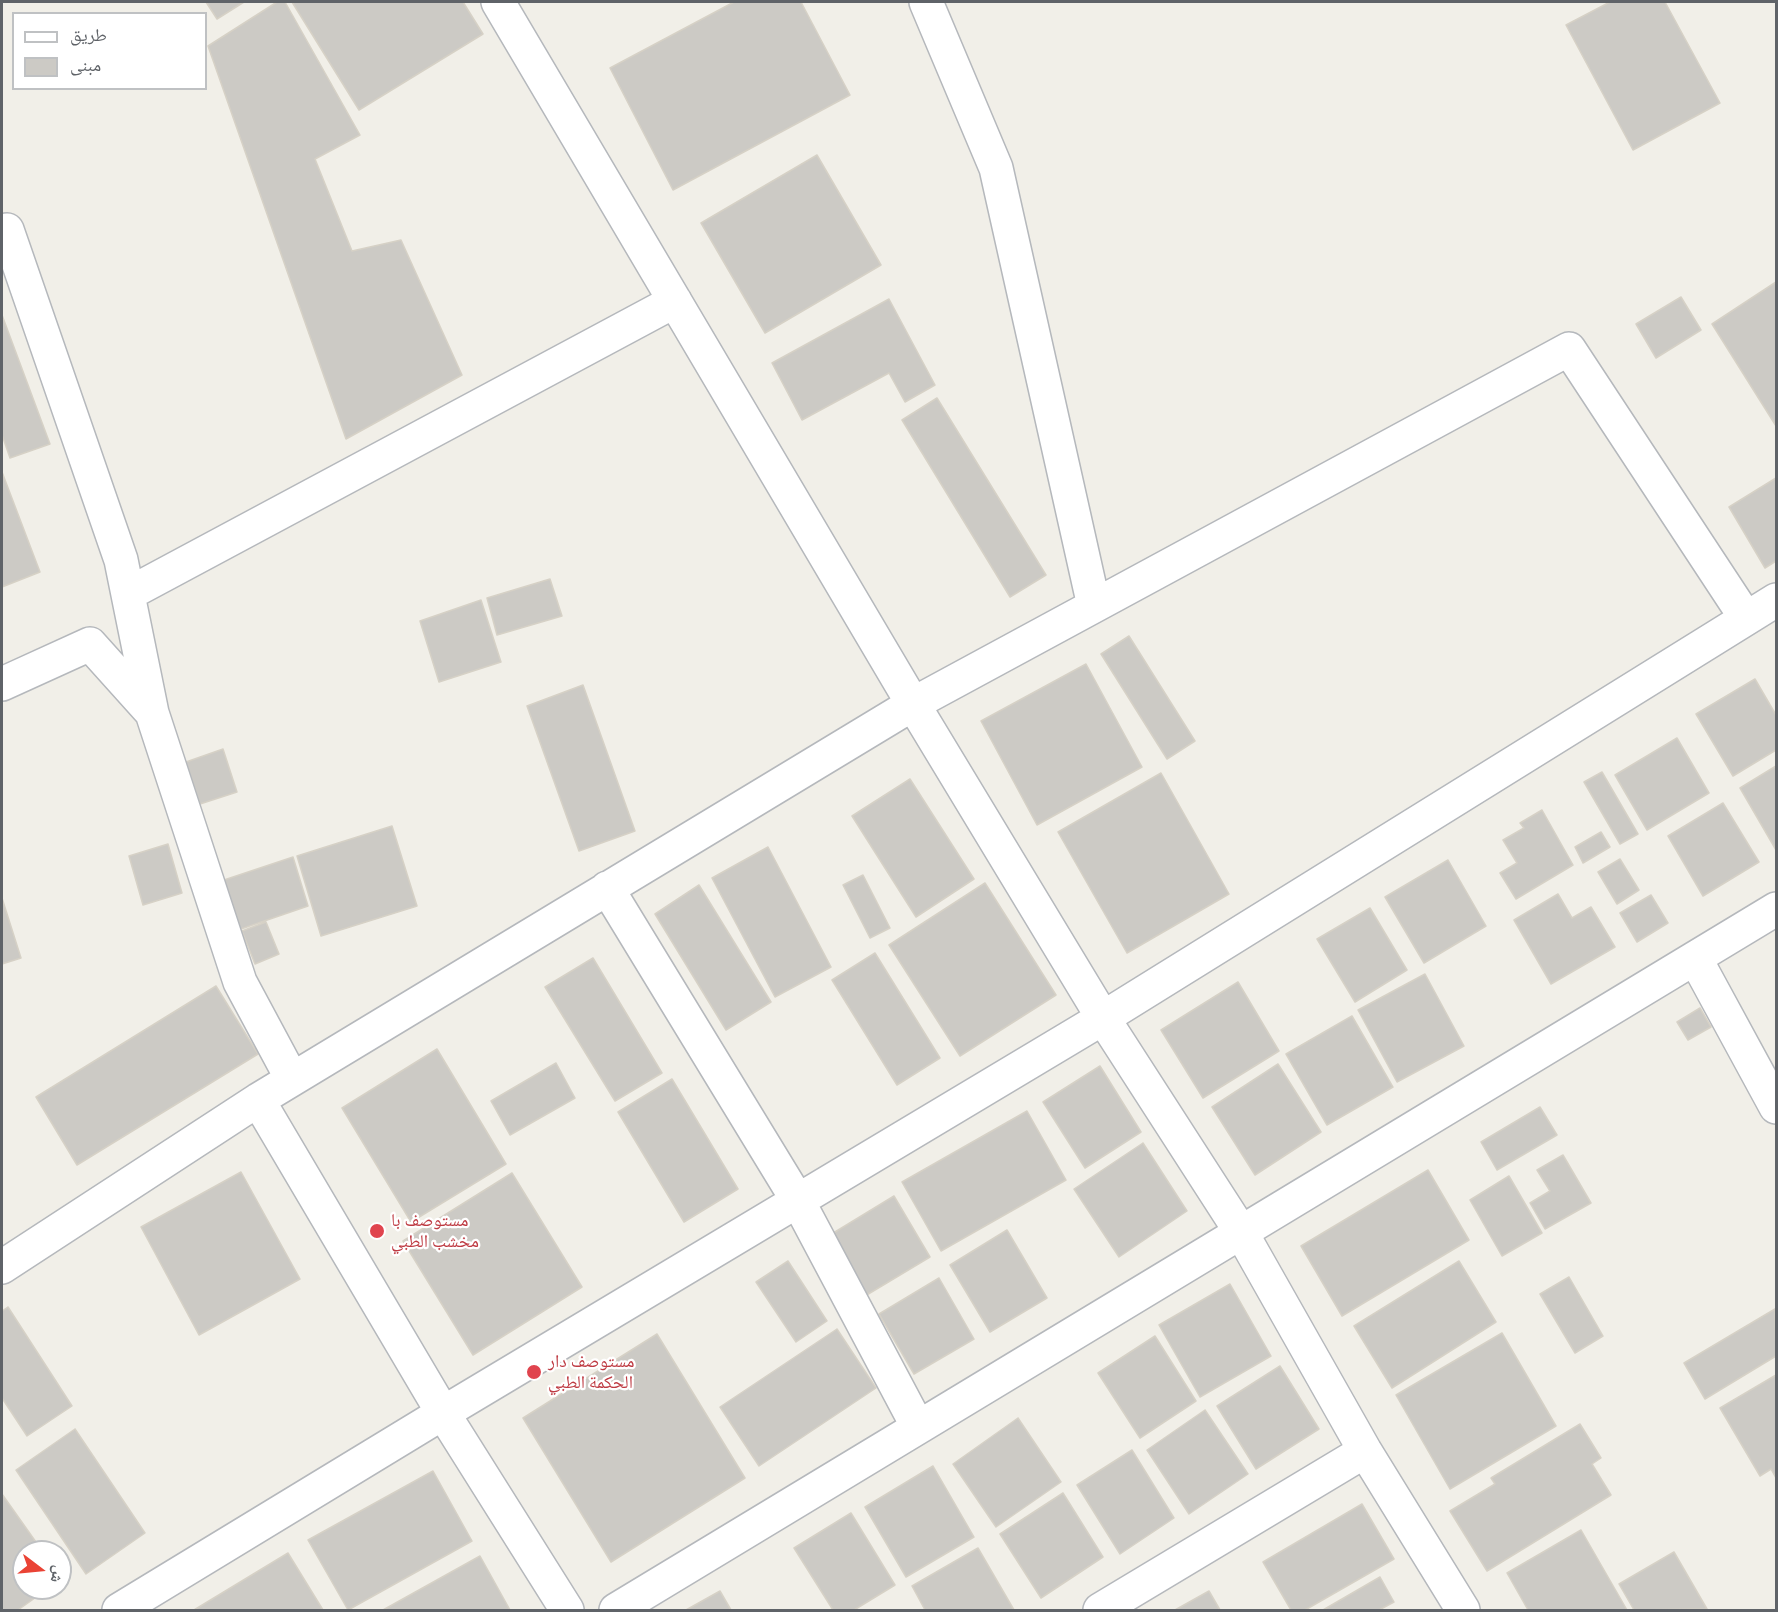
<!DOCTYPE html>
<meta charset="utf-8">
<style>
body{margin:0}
#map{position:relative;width:1778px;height:1612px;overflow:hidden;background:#f1efe8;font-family:Signika,"Noto Naskh Arabic",sans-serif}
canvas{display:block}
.frame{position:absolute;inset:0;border:3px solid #5f6368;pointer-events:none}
.legend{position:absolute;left:12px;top:12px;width:195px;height:78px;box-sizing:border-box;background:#fff;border:2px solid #bfc1c3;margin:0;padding:8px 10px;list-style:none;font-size:18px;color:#5f6368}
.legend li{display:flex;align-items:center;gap:12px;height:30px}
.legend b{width:30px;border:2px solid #bfc1c3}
.north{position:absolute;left:12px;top:1540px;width:60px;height:60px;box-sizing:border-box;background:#fff;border:2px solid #bfc1c3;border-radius:50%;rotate:106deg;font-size:16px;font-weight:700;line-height:24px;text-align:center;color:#5f6368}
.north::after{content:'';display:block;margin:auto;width:21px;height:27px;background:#ea4335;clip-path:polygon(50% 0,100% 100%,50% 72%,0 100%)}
</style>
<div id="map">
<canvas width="1778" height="1612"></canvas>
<div class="frame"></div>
<ul class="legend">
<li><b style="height:8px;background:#fff"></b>طريق</li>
<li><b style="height:16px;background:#cccac5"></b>مبنى</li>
</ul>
<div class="north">ش</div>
</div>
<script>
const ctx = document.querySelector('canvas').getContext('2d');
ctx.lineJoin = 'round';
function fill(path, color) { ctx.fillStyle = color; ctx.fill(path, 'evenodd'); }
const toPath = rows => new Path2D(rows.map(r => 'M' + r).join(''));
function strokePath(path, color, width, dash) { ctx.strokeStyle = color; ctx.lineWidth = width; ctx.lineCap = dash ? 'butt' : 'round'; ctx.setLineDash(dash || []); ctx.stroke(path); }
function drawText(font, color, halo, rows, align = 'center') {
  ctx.font = font + ' Signika,"Noto Naskh Arabic",sans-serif'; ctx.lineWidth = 4.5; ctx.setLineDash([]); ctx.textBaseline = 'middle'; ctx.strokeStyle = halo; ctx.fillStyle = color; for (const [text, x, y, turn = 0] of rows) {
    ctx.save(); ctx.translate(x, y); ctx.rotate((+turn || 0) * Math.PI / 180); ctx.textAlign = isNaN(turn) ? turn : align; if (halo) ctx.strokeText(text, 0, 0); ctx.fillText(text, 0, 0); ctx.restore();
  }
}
const building = toPath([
 [206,2,244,2,217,19,206,2],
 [277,2,285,2,360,135,315,159,352,251,401,240,462,375,346,439,208,46,277,2],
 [292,2,463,2,483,34,359,110,292,2],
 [734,2,801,2,850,95,673,190,610,68,734,2],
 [1610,2,1665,2,1720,103,1633,150,1566,25,1610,2],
 [817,155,881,265,765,333,701,223,817,155],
 [1776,282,1776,426,1712,324,1776,282],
 [1681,297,1701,330,1656,358,1636,324,1681,297],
 [889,299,935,385,905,402,889,373,802,420,772,363,889,299],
 [2,315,50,444,10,458,2,435,2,315],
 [937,398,1046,575,1010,597,902,420,937,398],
 [2,472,40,572,2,587,2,472],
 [1776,478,1776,561,1765,568,1729,507,1776,478],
 [550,579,562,616,497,635,487,598,550,579],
 [481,600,501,662,439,682,420,621,481,600],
 [1129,636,1195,741,1167,759,1101,654,1129,636],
 [1086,664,1142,767,1037,825,981,721,1086,664],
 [1755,679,1776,715,1776,750,1733,776,1696,714,1755,679],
 [583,685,635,831,579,851,527,706,583,685],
 [1677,738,1709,793,1647,830,1615,775,1677,738],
 [223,749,237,792,200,804,186,762,223,749],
 [1776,766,1776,850,1740,788,1776,766],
 [1602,772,1638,834,1620,844,1584,782,1602,772],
 [1161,773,1229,894,1127,953,1058,832,1161,773],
 [910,779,974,879,916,917,852,816,910,779],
 [1723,803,1759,862,1703,896,1668,836,1723,803],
 [1542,810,1573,865,1516,899,1500,873,1517,863,1503,840,1524,828,1520,823,1542,810],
 [392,826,417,906,321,936,297,856,392,826],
 [1601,832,1610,847,1583,863,1575,847,1601,832],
 [168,844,182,893,143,905,129,856,168,844],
 [768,847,831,967,775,997,712,878,768,847],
 [293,857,308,906,238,930,221,881,293,857],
 [1620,859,1639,890,1617,904,1598,872,1620,859],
 [1448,860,1486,926,1424,963,1385,897,1448,860],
 [863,875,890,928,870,938,843,885,863,875],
 [985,883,1056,995,960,1056,889,945,985,883],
 [699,885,771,1002,726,1030,655,914,699,885],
 [1558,894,1572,918,1591,907,1615,947,1551,984,1514,920,1558,894],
 [1651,895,1668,923,1637,942,1620,913,1651,895],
 [2,898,21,958,2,964,2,898],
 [1370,908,1407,970,1355,1002,1317,939,1370,908],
 [266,922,279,954,255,964,242,931,266,922],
 [875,953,940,1058,897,1085,832,980,875,953],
 [593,958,662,1073,615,1101,545,987,593,958],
 [1425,974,1464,1046,1397,1082,1358,1010,1425,974],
 [1238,982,1279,1051,1203,1098,1161,1030,1238,982],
 [216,986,258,1054,77,1165,36,1097,216,986],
 [1700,1008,1711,1027,1688,1040,1677,1022,1700,1008],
 [1352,1016,1393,1087,1327,1125,1286,1054,1352,1016],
 [437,1049,506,1164,411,1222,342,1108,437,1049],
 [556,1063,575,1098,510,1135,491,1101,556,1063],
 [1278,1064,1321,1132,1255,1175,1212,1107,1278,1064],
 [1100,1066,1141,1132,1085,1168,1043,1102,1100,1066],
 [672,1079,738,1189,684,1222,618,1112,672,1079],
 [1540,1107,1557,1135,1497,1170,1481,1142,1540,1107],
 [1027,1111,1066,1180,941,1251,902,1182,1027,1111],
 [1143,1143,1187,1211,1119,1257,1074,1189,1143,1143],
 [1563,1155,1591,1203,1545,1229,1530,1203,1550,1191,1537,1170,1563,1155],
 [1428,1170,1469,1240,1342,1316,1301,1246,1428,1170],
 [241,1172,300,1279,199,1335,141,1227,241,1172],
 [512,1173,582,1287,473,1355,403,1241,512,1173],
 [1509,1176,1542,1233,1502,1256,1470,1200,1509,1176],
 [894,1196,930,1257,865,1296,830,1235,894,1196],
 [1007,1230,1047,1298,990,1332,950,1265,1007,1230],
 [788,1261,827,1321,796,1342,756,1282,788,1261],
 [1459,1261,1496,1322,1392,1388,1354,1326,1459,1261],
 [1569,1277,1603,1336,1575,1353,1540,1294,1569,1277],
 [939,1278,974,1339,914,1374,879,1314,939,1278],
 [1230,1284,1271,1356,1200,1397,1159,1325,1230,1284],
 [8,1307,72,1406,27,1436,2,1398,2,1311,8,1307],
 [1775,1309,1776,1356,1705,1399,1684,1363,1775,1309],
 [837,1329,876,1388,759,1466,720,1407,837,1329],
 [1502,1333,1556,1426,1450,1489,1396,1395,1502,1333],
 [657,1334,745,1478,611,1562,523,1418,657,1334],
 [1155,1336,1196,1401,1140,1438,1098,1373,1155,1336],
 [1280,1366,1319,1429,1256,1469,1217,1406,1280,1366],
 [1776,1375,1776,1478,1771,1469,1760,1476,1720,1408,1776,1375],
 [1205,1410,1248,1474,1189,1514,1147,1450,1205,1410],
 [1018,1418,1061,1482,996,1527,953,1464,1018,1418],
 [1580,1424,1601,1458,1592,1464,1611,1495,1487,1571,1450,1511,1495,1484,1491,1478,1580,1424],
 [75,1429,145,1533,86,1574,16,1470,75,1429],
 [1132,1450,1174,1518,1120,1554,1077,1485,1132,1450],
 [933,1466,974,1537,906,1577,865,1507,933,1466],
 [433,1471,472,1541,348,1610,308,1540,433,1471],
 [1063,1493,1103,1557,1041,1598,1000,1534,1063,1493],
 [2,1494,43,1552,24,1552,24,1588,49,1588,18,1610,2,1610,2,1494],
 [1362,1504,1394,1559,1305,1610,1291,1610,1263,1562,1362,1504],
 [851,1513,895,1585,854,1610,833,1610,794,1548,851,1513],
 [1581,1530,1627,1610,1528,1610,1507,1573,1581,1530],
 [978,1548,1014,1610,925,1610,912,1586,978,1548],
 [1674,1552,1707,1609,1634,1610,1619,1584,1674,1552],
 [288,1553,323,1610,194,1610,288,1553],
 [480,1556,510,1610,383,1610,480,1556],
 [1380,1577,1394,1602,1379,1610,1323,1610,1380,1577],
 [720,1591,731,1610,686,1610,720,1591],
 [1209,1591,1220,1610,1175,1610,1209,1591]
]);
fill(building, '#cccac5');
strokePath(building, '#d6d1c6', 1.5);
const minor = toPath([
 [498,2,913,704,1103,1018,1241,1232,1365,1451,1463,1610],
 [926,2,996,168,1094,606],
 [2,232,7,230,121,560,152,713],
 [128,594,675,301],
 [2,684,90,644,152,713,240,982,292,1079],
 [607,888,798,1201,918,1427],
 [1695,958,1776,1107],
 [258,1100,443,1413,567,1610],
 [2,1267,258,1100,913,704,1569,349,1746,618],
 [119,1610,443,1413,1103,1018,1776,600],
 [616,1610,1776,909],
 [1100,1610,1365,1451]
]);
strokePath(minor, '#b5b8bc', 36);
strokePath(minor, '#fff', 33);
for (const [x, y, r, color] of [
 [377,1231,8,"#e0444e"],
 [534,1372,8,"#e0444e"]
]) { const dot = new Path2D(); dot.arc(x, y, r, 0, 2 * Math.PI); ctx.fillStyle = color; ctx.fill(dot); strokePath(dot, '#fff', 2); }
drawText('18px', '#be3a42', '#fff', [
 ["مستوصف با",391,1221],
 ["مخشب الطبي",391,1242],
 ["مستوصف دار",548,1362],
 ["الحكمة الطبي",548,1383]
], 'left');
</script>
